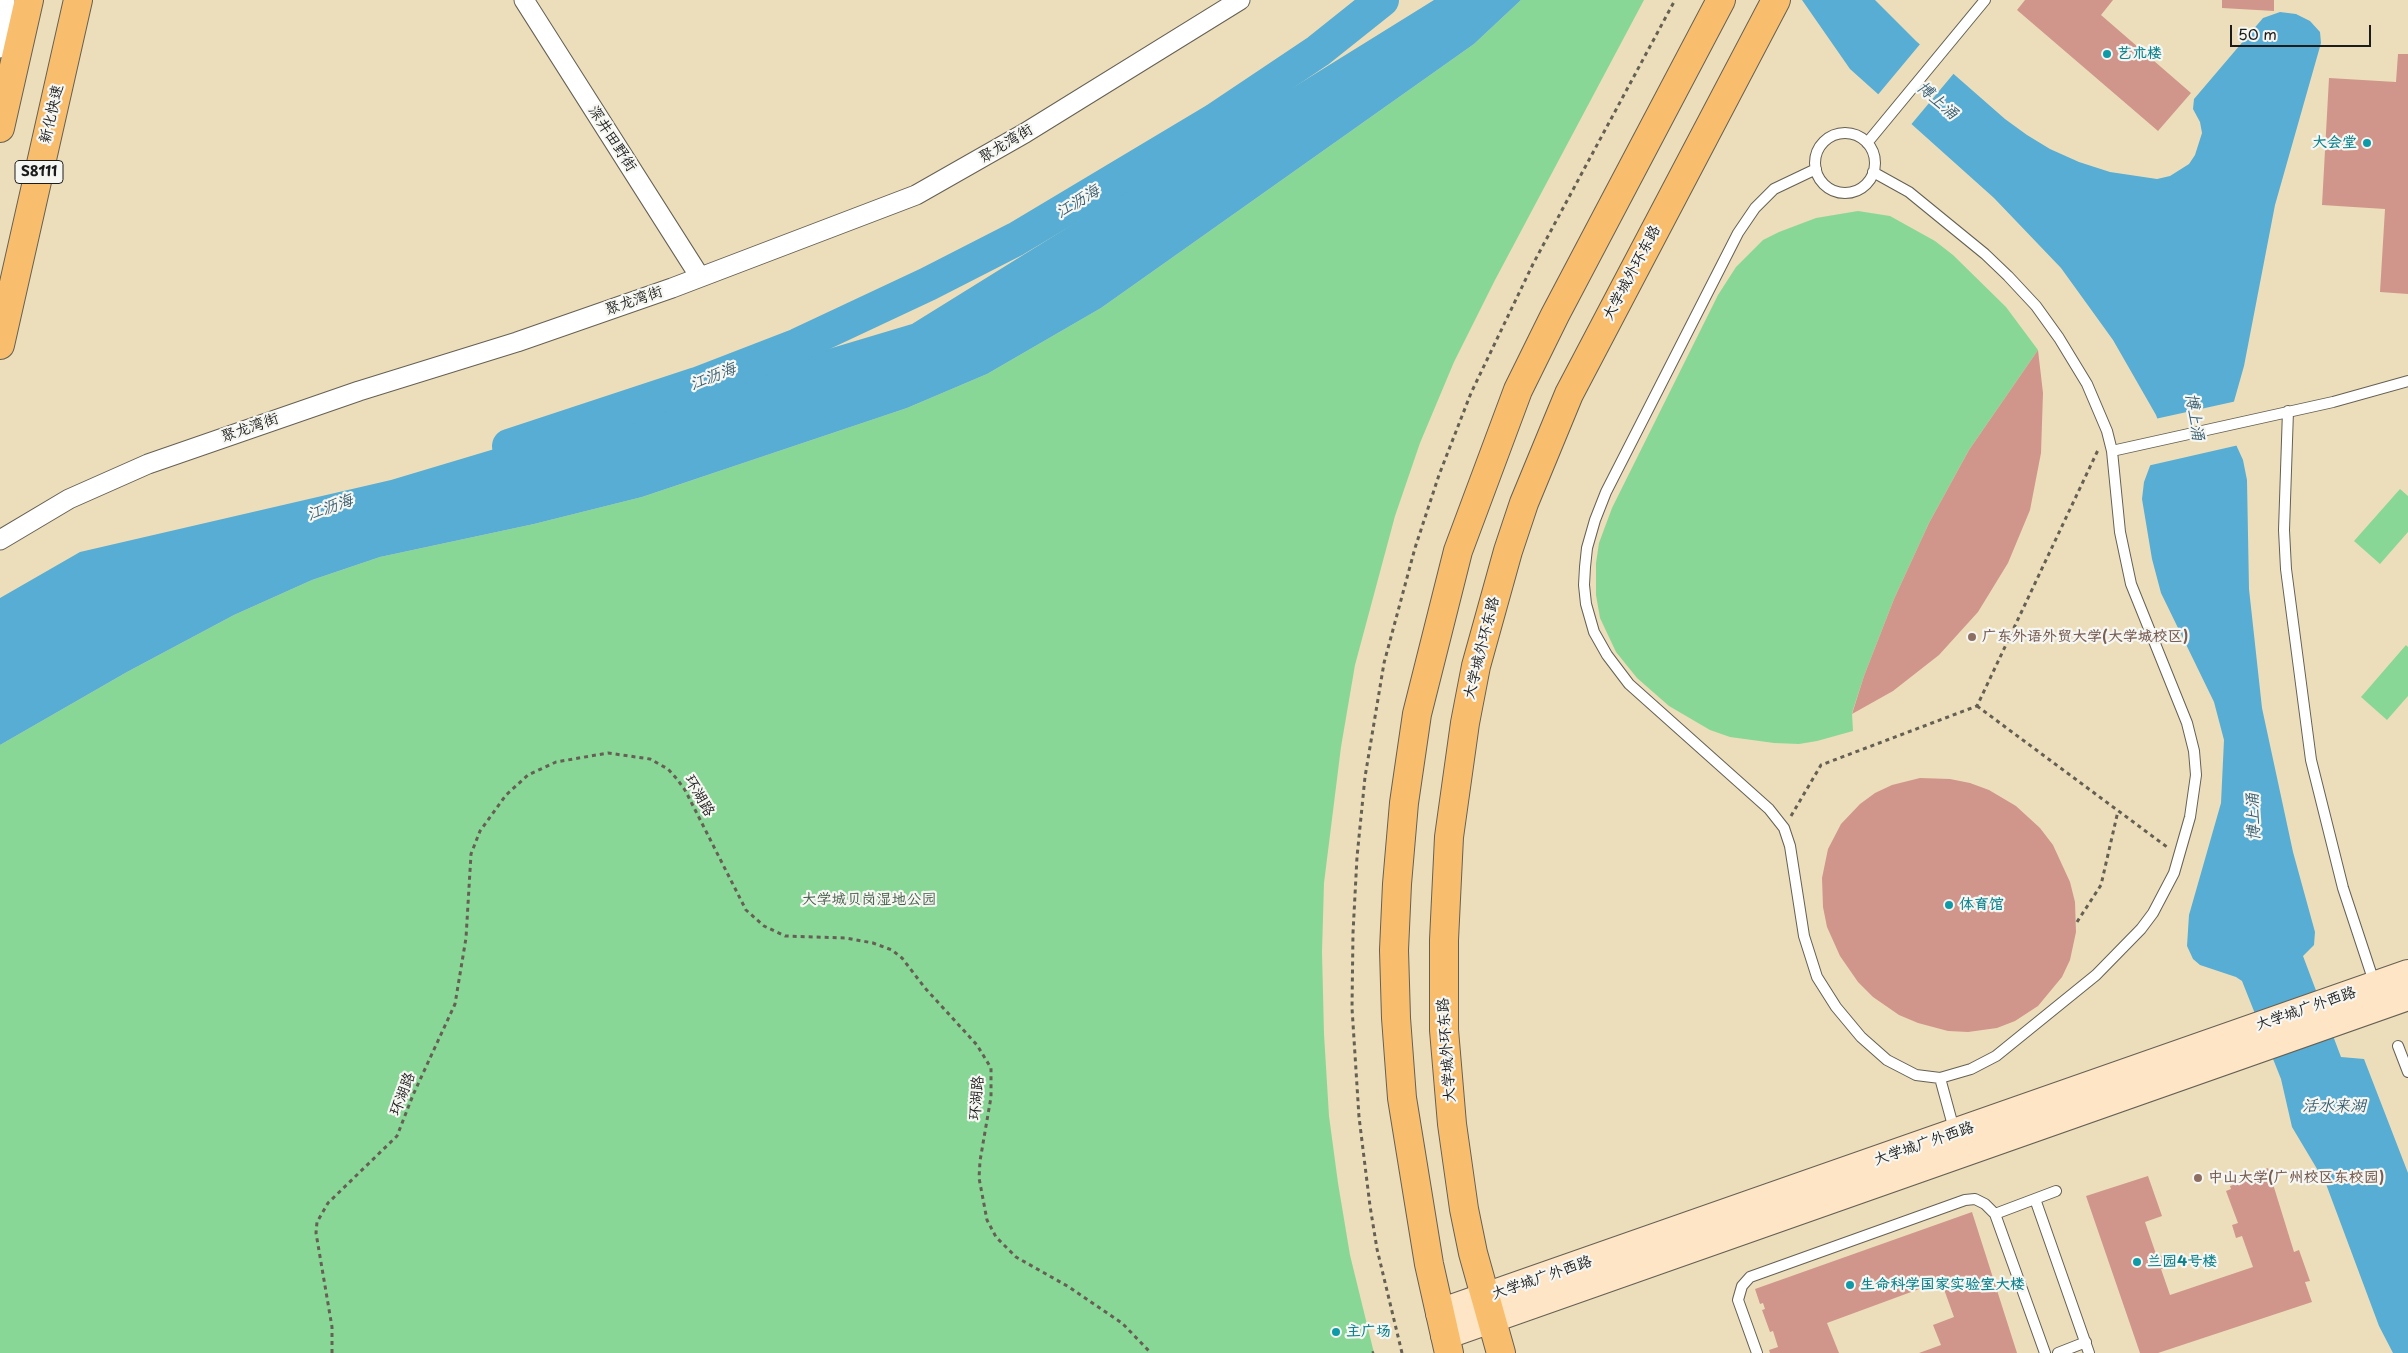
<!DOCTYPE html>
<meta charset="utf-8">
<style>
body{margin:0}
#map{position:relative;width:2408px;height:1353px;overflow:hidden;background:#ecdebb;font-family:"Playpen Sans",sans-serif}
canvas{display:block}
.scale{position:absolute;left:2230px;top:25px;width:141px;height:22px;box-sizing:border-box;border:2px solid #1c1c1c;border-top:0;padding-left:6px;font-size:15px;line-height:18px;white-space:nowrap;color:#1c1c1c;-webkit-text-stroke:4px #f6f6f2;paint-order:stroke}
</style>
<div id="map">
<canvas width="2408" height="1353"></canvas>
<div class="scale">50 m</div>
</div>
<script>
const ctx = document.querySelector('canvas').getContext('2d');
ctx.lineJoin = 'round';
function fill(path, color) { ctx.fillStyle = color; ctx.fill(path, 'evenodd'); }
const toPath = rows => new Path2D(rows.map(r => 'M' + r).join(''));
function strokePath(path, color, width, dash) { ctx.strokeStyle = color; ctx.lineWidth = width; ctx.lineCap = dash ? 'butt' : 'round'; ctx.setLineDash(dash || []); ctx.stroke(path); }
function drawText(font, color, halo, rows, align = 'center') {
  ctx.font = font + ' "Playpen Sans","LXGW WenKai TC",sans-serif'; ctx.lineWidth = 4.5; ctx.setLineDash([]); ctx.textBaseline = 'middle'; ctx.strokeStyle = halo; ctx.fillStyle = color; for (const [text, x, y, turn = 0] of rows) {
    ctx.save(); ctx.translate(x, y); ctx.rotate((+turn || 0) * Math.PI / 180); ctx.textAlign = isNaN(turn) ? turn : align; if (halo) ctx.strokeText(text, 0, 0); ctx.fillText(text, 0, 0); ctx.restore();
  }
}
fill(toPath([
 [1521,0,1644,0,1495,280,1454,362,1420,443,1395,516,1355,665,1341,747,1324,883,1322,952,1324,1034,1329,1116,1338,1183,1350,1255,1374,1353,0,1353,0,745,127,672,234,615,312,580,380,557,534,524,642,497,907,408,987,374,1101,308,1474,44],
 [1858,211,1890,216,1935,241,1953,255,2006,307,2038,350,1969,450,1929,523,1894,599,1864,676,1852,713,1853,731,1817,741,1799,744,1774,743,1730,737,1710,730,1669,706,1637,678,1616,652,1600,618,1596,595,1596,563,1599,543,1612,508,1718,295,1736,267,1763,240,1779,232,1816,218],
 [2400,489,2408,496,2408,532,2380,564,2354,541],
 [2406,645,2408,647,2408,696,2387,720,2361,697]
]), '#89d796');
fill(toPath([
 [1434,0,1521,0,1474,44,1101,308,987,374,907,408,642,497,534,524,380,557,312,580,234,615,127,672,0,745,0,598,80,552,391,480,912,324],
 [1802,0,1875,0,1916,41,2005,119,2027,135,2050,149,2079,162,2110,172,2157,179,2170,176,2189,164,2195,155,2202,133,2200,122,2193,109,2194,99,2263,18,2280,12,2296,14,2310,21,2320,32,2321,43,2275,205,2244,366,2231,412,2233,438,2243,460,2247,480,2249,589,2262,708,2293,852,2315,932,2314,945,2303,956,2341,1057,2364,1059,2408,1173,2408,1353,2393,1353,2379,1326,2326,1184,2292,1127,2281,1079,2242,981,2236,977,2200,965,2193,959,2187,946,2189,915,2221,803,2224,740,2214,702,2161,593,2152,559,2142,499,2144,482,2157,447,2159,423,2156,415,2113,340,2061,268,1994,198,1850,69]
]), '#58add4');
fill(toPath([
 [1921,43,1955,72,1909,127,1876,97],
 [2237,401,2232,422,2239,445,2147,466,2157,438,2155,419]
]), '#ecdebb');
strokePath(toPath([
 [509,446,697,384,798,345,928,284,1016,239,1215,120,1318,51,1382,0]
]), '#58add4', 34);
fill(toPath([
 [2025,0,2113,0,2101,15,2191,93,2158,131,2017,10],
 [2222,0,2274,0,2274,11,2222,8],
 [2398,54,2408,54,2408,294,2380,292,2385,209,2322,205,2329,78,2396,82],
 [2038,350,2043,393,2041,453,2030,510,2008,563,1978,612,1939,655,1893,691,1852,714,1864,676,1894,599,1929,523,1969,450],
 [1920,778,1950,779,1970,783,1989,790,2016,806,2040,828,2053,845,2070,882,2075,902,2076,932,2070,960,2062,977,2038,1006,2015,1021,1997,1028,1968,1032,1948,1031,1918,1023,1899,1015,1873,997,1858,982,1840,956,1827,927,1823,907,1822,878,1828,849,1841,824,1860,804,1875,793,1892,785],
 [2268,1168,2294,1252,2299,1250,2310,1281,2305,1282,2312,1302,2158,1353,2140,1353,2086,1196,2148,1176,2162,1216,2145,1222,2157,1257,2163,1255,2168,1267,2161,1269,2170,1295,2253,1267,2242,1236,2236,1238,2232,1225,2238,1223,2226,1191,2231,1189,2230,1186,2242,1182,2241,1177],
 [1972,1212,2017,1353,1919,1353,1941,1345,1933,1325,1954,1317,1941,1281,1827,1323,1839,1353,1770,1353,1769,1350,1778,1347,1773,1331,1770,1332,1762,1310,1765,1309,1763,1303,1760,1304,1755,1289]
]), '#d0968b');
const lane = toPath([
 '1815 163a30 30 0 1 1 60 0a30 30 0 1 1-60 0Z',
 [1867,143,1985,0],
 [1816,169,1774,189,1755,208,1738,233,1606,492,1595,520,1587,548,1585,567,1584,585,1586,604,1594,632,1607,655,1629,684,1769,809,1784,828,1790,846,1804,936,1817,977,1836,1007,1861,1037,1887,1060,1916,1075,1940,1078,1971,1069,1996,1056,2096,975,2141,929,2153,913,2174,873,2190,817,2196,775,2194,751,2187,723,2131,584,2120,532,2112,451,2107,431,2087,384,2059,338,2036,306,2008,276,1985,254,1909,192,1873,172],
 [2288,411,2284,530,2286,569,2311,760,2343,888,2375,985],
 [2112,451,2333,402,2408,381],
 [2398,1046,2408,1072],
 [1940,1078,1955,1133],
 [2035,1199,2089,1353],
 [1995,1214,2056,1191],
 [1757,1353,1738,1300,1742,1286,1750,1277,1965,1200,1975,1199,1985,1204,1995,1214,2045,1353],
 [2058,1353,2086,1342]
]);
const street = toPath([
 [524,0,700,277],
 [0,48,8,43,5,0],
 [0,540,69,499,148,464,359,391,517,342,672,288,916,195,1025,133,1240,0]
]);
const secondary = toPath([
 [1440,1313,2408,974],
 [1445,1335,2408,996]
]);
const primary = toPath([
 [1449,1353,1429,1264,1402,1098,1396,1018,1394,950,1397,884,1404,803,1417,714,1458,551,1518,390,1555,315,1721,0],
 [1501,1353,1473,1253,1464,1209,1452,1124,1444,1030,1444,940,1449,837,1465,723,1476,666,1508,551,1524,503,1569,394,1776,0]
]);
const highway = toPath([
 [0,128,29,0],
 [0,345,78,0]
]);
strokePath(lane, '#656054', 12);
strokePath(street, '#656054', 21);
strokePath(secondary, '#656054', 30);
strokePath(primary, '#656054', 30);
strokePath(highway, '#656054', 30);
strokePath(toPath([
 [1977,706,2167,847],
 [1791,816,1821,765,1977,706,2098,450],
 [2077,922,2101,885,2118,811],
 [332,1353,332,1327,316,1233,317,1222,328,1203,397,1136,413,1095,455,1004,466,938,471,854,480,831,506,795,528,775,556,762,608,753,650,759,668,769,677,779,685,790,746,910,764,926,785,936,846,938,873,943,892,950,902,958,925,988,977,1045,991,1068,991,1097,980,1161,979,1178,987,1220,996,1237,1016,1257,1069,1287,1122,1323,1151,1353],
 [1372,1353,1374,1352],
 [1402,1353,1377,1249,1370,1206,1359,1117,1352,1008,1353,933,1357,857,1365,777,1384,663,1415,548,1439,475,1471,393,1533,264,1675,0]
]), '#656054', 3, [4, 4]);
strokePath(lane, '#fff', 10);
strokePath(street, '#fff', 19);
strokePath(secondary, '#fde5c5', 28);
strokePath(primary, '#f9be6d', 28);
strokePath(highway, '#f9be6d', 28);
for (const [x, y, r, color] of [
 [2107,54,5,"#0f9aa8"],
 [2367,143,5,"#0f9aa8"],
 [1972,637,5,"#8d6e63"],
 [1949,905,5,"#0f9aa8"],
 [2198,1178,5,"#8d6e63"],
 [2137,1262,5,"#0f9aa8"],
 [1850,1285,5,"#0f9aa8"],
 [1336,1332,5,"#0f9aa8"]
]) { const dot = new Path2D(); dot.arc(x, y, r, 0, 2 * Math.PI); ctx.fillStyle = color; ctx.fill(dot); strokePath(dot, '#f6f6f2', 2); }
for (const [x, y, w] of [
 [39,172,48]
]) { const box = new Path2D(); box.roundRect(x - w / 2, y - 11.5, w, 23, 4); ctx.fillStyle = '#f6f6f2'; ctx.fill(box); strokePath(box, '#1c1c1c', 1); }
drawText('bold 14px', '#1c1c1c', null, [
 ["S8111",39,172]
]);
drawText('bold 15px', '#0d838f', '#f6f6f2', [
 ["艺术楼",2117,54],
 ["大会堂",2357,143,"right"],
 ["体育馆",1959,905],
 ["兰园4号楼",2147,1262],
 ["生命科学国家实验室大楼",1860,1285],
 ["主广场",1346,1332]
], 'left');
drawText('15px', '#1c1c1c', '#f6f6f2', [
 ["新化快速",52,114,-77],
 ["深井田野街",612,139,57],
 ["聚龙湾街",1006,144,-31],
 ["大学城外环东路",1632,273,-62],
 ["聚龙湾街",634,301,-19],
 ["聚龙湾街",250,428,-19],
 ["大学城外环东路",1482,648,-76],
 ["环湖路",699,796,60],
 ["大学城广外西路",2306,1009,-19],
 ["大学城外环东路",1447,1050,-94],
 ["环湖路",403,1094,-69],
 ["环湖路",977,1098,-85],
 ["大学城广外西路",1924,1144,-19],
 ["大学城广外西路",1542,1278,-19]
]);
drawText('bold 15px', '#785e54', '#f6f6f2', [
 ["广东外语外贸大学(大学城校区)",1982,637],
 ["中山大学(广州校区东校园)",2208,1178]
], 'left');
drawText('15px', '#425d47', '#f6f6f2', [
 ["大学城贝岗湿地公园",869,900]
]);
drawText('italic 16px', '#375d6f', '#f6f6f2', [
 ["博上涌",1937,101,41],
 ["江沥海",1078,202,-31],
 ["江沥海",713,377,-21],
 ["博上涌",2194,417,81],
 ["江沥海",330,508,-20],
 ["博上涌",2254,817,-92],
 ["活水来湖",2334,1107]
]);
</script>
